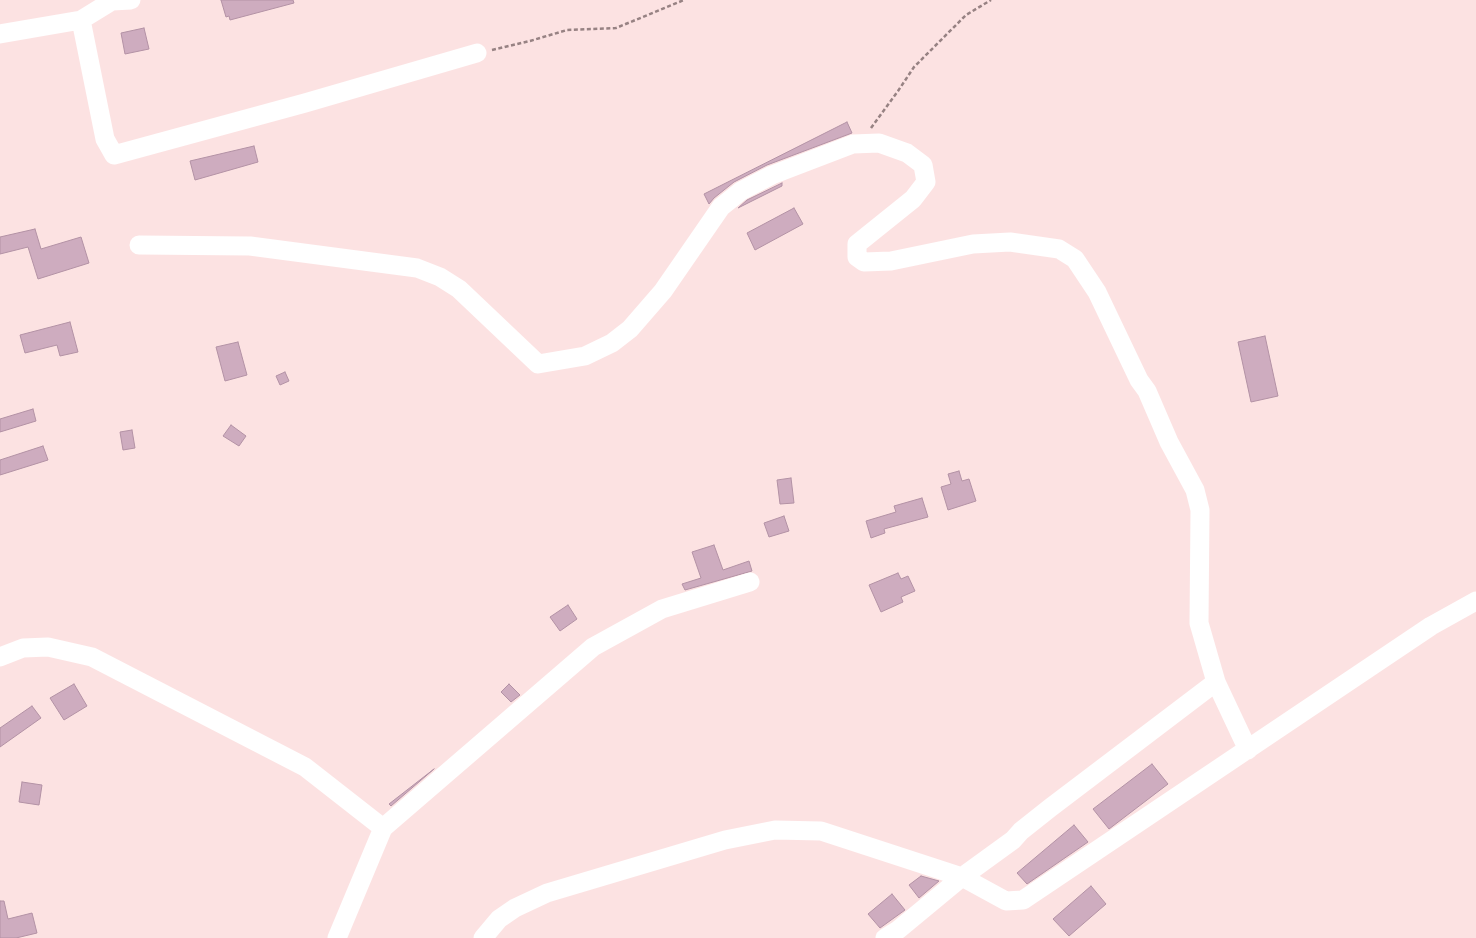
<!DOCTYPE html>
<style>
body{margin:0}
canvas{display:block;background:#fce2e2}
</style>
<canvas width="1476" height="938"></canvas>
<script>
const ctx = document.querySelector('canvas').getContext('2d');
ctx.lineJoin = 'round';
function fill(path, color) { ctx.fillStyle = color; ctx.fill(path, 'evenodd'); }
const toPath = rows => new Path2D(rows.map(r => 'M' + r).join(''));
function strokePath(path, color, width, dash) { ctx.strokeStyle = color; ctx.lineWidth = width; ctx.lineCap = dash ? 'butt' : 'round'; ctx.setLineDash(dash || []); ctx.stroke(path); }
const building = toPath([
 [221,0,293,0,294,3,230,20,229,16,226,17,221,0],
 [144,28,149,49,125,54,121,33,144,28],
 [847,122,852,133,767,165,734,182,714,198,709,204,704,194,847,122],
 [254,146,258,162,195,180,190,161,254,146],
 [782,183,782,186,738,208,747,200,782,183],
 [794,208,803,224,755,250,747,233,794,208],
 [35,229,41,249,81,237,89,263,38,279,28,247,0,254,0,237,35,229],
 [70,322,78,352,60,356,57,345,25,353,20,335,70,322],
 [1265,336,1278,396,1251,402,1238,342,1265,336],
 [238,342,247,375,225,381,216,347,238,342],
 [285,372,289,381,280,385,276,376,285,372],
 [33,409,36,421,0,432,0,419,33,409],
 [231,425,246,436,239,446,223,436,231,425],
 [132,430,135,448,123,450,120,432,132,430],
 [43,446,48,460,0,475,0,460,43,446],
 [959,471,962,481,969,479,976,501,948,510,941,487,951,484,948,474,959,471],
 [791,478,794,503,780,504,777,480,791,478],
 [922,498,928,517,884,529,885,533,871,538,866,521,896,512,894,506,922,498],
 [784,516,789,531,769,537,764,523,784,516],
 [714,545,723,570,749,561,752,571,685,590,682,584,701,578,692,552,714,545],
 [898,573,901,579,908,576,915,591,901,597,903,602,881,612,869,585,898,573],
 [568,605,577,619,560,631,550,617,568,605],
 [74,684,87,706,64,720,50,698,74,684],
 [509,684,520,695,511,702,501,692,509,684],
 [32,706,41,718,0,747,0,728,32,706],
 [1152,764,1168,784,1109,829,1093,809,1152,764],
 [434,769,391,806,389,804,434,769],
 [22,782,42,785,39,805,19,802,22,782],
 [1074,825,1088,842,1027,884,1017,873,1074,825],
 [921,876,939,881,919,898,909,885,921,876],
 [1091,886,1106,904,1069,936,1053,919,1091,886],
 [892,894,905,910,880,928,868,914,892,894],
 [0,901,4,901,8,919,32,913,37,933,16,938,0,938,0,901]
]);
fill(building, '#ceacbf');
strokePath(building, '#b392a5', 1);
strokePath(toPath([
 [492,50,530,41,567,30,616,28,684,0],
 [871,128,898,91,914,67,966,15,991,0]
]), '#978283', 2.5, [4, 2.5]);
strokePath(toPath([
 [81,20,105,139,114,155,305,103,477,53],
 [0,34,81,20,112,1,131,0],
 [139,245,250,246,417,268,440,277,459,289,538,364,585,356,612,343,630,329,663,291,721,207,741,191,772,175,853,144,879,143,907,153,923,165,926,182,913,199,857,244,857,257,864,262,891,261,973,244,1010,242,1059,249,1075,259,1097,292,1139,380,1147,391,1169,442,1195,490,1200,510,1199,623,1216,682,1248,750],
 [0,657,23,648,48,647,92,657,305,767,383,828],
 [337,938,383,828,593,647,662,609,750,582],
 [483,938,499,919,515,908,547,893,725,840,775,830,821,831,962,877,1006,901,1023,900,1431,626,1476,601],
 [885,938,898,930,962,877,1013,840,1021,831,1050,808,1216,682]
]), '#fff', 19);
</script>
